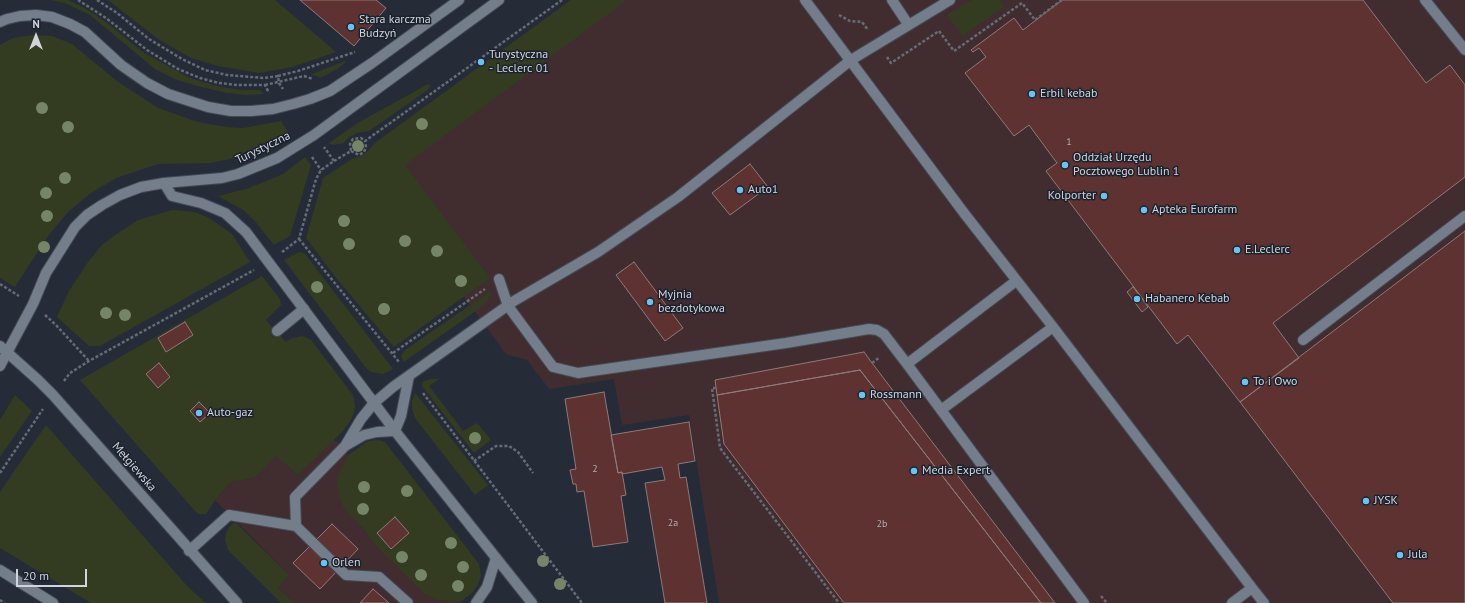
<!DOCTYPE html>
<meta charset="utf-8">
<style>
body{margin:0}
#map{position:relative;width:1465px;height:603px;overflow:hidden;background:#252c38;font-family:"PT Sans",sans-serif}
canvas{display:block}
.north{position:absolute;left:16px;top:16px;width:40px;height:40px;-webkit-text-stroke:3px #1b222d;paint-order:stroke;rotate:0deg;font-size:11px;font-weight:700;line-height:16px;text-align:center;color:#d0d5dc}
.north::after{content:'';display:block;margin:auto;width:14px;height:18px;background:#d0d5dc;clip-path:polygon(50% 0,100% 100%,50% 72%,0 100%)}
.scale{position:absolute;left:16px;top:569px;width:71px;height:18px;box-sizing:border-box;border:2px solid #d0d5dc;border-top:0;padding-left:5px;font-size:12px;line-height:14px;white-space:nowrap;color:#d0d5dc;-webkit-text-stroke:3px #1b222d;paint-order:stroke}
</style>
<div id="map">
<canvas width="1465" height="603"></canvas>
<div class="north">N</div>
<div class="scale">20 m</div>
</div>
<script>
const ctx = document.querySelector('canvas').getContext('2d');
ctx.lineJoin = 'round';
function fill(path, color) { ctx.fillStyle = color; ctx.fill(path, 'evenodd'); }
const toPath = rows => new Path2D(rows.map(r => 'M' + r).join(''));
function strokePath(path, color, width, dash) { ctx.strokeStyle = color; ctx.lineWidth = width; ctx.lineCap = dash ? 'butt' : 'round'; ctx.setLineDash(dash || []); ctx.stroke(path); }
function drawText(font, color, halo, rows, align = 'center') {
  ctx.font = font + ' "PT Sans",sans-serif'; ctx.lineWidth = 3; ctx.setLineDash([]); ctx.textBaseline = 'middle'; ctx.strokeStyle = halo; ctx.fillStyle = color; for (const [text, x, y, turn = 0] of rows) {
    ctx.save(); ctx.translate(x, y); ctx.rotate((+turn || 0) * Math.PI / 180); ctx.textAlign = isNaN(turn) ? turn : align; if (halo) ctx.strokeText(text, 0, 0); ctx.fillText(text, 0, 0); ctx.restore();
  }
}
fill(toPath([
 [571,0,1465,0,1465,603,719,603,689,415,622,425,614,379,549,389,527,360,506,354,360,155,367,152,375,143],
 [333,440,345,446,348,455,341,469,362,527,377,547,461,603,295,603,278,588,289,575,215,500,231,482,254,478,276,455,298,475]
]), '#412d2f');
fill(toPath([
 [51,0,68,0,90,11,111,26,144,53,190,78,217,86,240,90,260,90,264,94,246,95,227,93,201,87,177,80,155,69,90,15,65,3],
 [108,0,275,0,336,52,292,67,260,73,218,66,191,58,158,39],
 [571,0,627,0,405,165,490,278,394,347,337,279,306,238,323,178,352,159,363,155,367,152,375,143],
 [972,0,1000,0,1004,7,963,36,947,15],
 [33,35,52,36,72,44,118,82,158,108,198,122,227,127,243,128,281,121,289,134,268,145,230,159,210,163,158,164,116,178,91,193,68,212,48,236,15,287,0,278,0,45,13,38],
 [345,61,346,62,337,69,320,78,317,76,310,75],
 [428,84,430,86,429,89,369,131,357,133,349,137,344,143,339,144,333,145,329,143,356,124],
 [305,157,311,165,290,236,274,245,254,220,243,210,218,196,246,189,264,182,283,174],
 [172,210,195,212,209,218,232,234,250,262,100,346,89,346,57,317,69,291,88,262,102,245,114,236,138,220],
 [301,252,305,254,393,369,383,374,371,372,367,369,284,260,297,253],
 [262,276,280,299,281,305,266,320,286,342,290,339,302,336,311,340,353,395,355,406,354,413,351,420,343,431,298,475,276,456,254,478,231,482,215,500,206,514,199,514,195,511,80,380],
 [492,290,489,298,484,305,404,362,401,356,405,350],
 [430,379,439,379,429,386,463,431,477,423,491,440,474,453,422,386,423,382],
 [415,393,488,485,475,495,415,418,412,408,412,401],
 [15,395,32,411,0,457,0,420],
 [46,425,188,587,206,603,91,603,0,548,0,492],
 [379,440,385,442,479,564,481,576,478,585,472,593,460,602,438,600,425,594,377,547,362,527,343,507,339,495,337,482,341,469,348,455,368,441],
 [233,523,236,523,289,575,278,588,295,603,281,603,228,550,225,540,226,534,228,529]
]), '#333c21');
const building = toPath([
 [300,0,376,0,386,8,354,46,300,0],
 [1062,0,1363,0,1426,83,1450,65,1465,85,1465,177,1273,323,1299,358,1240,402,1188,335,1177,344,1046,171,1057,163,1029,125,1014,136,965,73,986,57,979,48,973,52,971,50,1014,18,1023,30,1062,0],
 [750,164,768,187,730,215,712,193,750,164],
 [1465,231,1465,603,1393,603,1240,402,1465,231],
 [634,262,683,328,665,341,616,275,634,262],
 [1133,287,1148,307,1142,312,1127,292,1133,287],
 [185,322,193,335,166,352,158,338,185,322],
 [864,352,872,363,1055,603,1041,603,860,370,717,395,715,380,864,352],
 [159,363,170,377,158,388,146,374,159,363],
 [860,370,1041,603,844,603,724,444,717,395,860,370],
 [604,392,618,473,622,472,626,495,621,496,628,542,593,547,584,491,577,492,576,484,573,484,570,470,576,469,565,399,604,392],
 [199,402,210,413,200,422,190,411,199,402],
 [689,422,695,461,678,464,680,478,686,477,707,603,665,603,645,483,665,480,662,467,622,474,622,472,618,473,611,435,689,422],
 [395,517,409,533,391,549,377,533,395,517],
 [332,524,358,549,320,589,293,563,332,524],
 [373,589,389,603,360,603,373,589]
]);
fill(building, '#5e3231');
strokePath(building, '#8d7a79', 1);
const lane = toPath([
 [805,0,964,213,1053,327,1252,588,1232,603],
 [892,0,908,24],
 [1425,0,1465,50],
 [499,279,508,306,553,367,578,373,786,343,869,329,877,330,884,334,907,364,1084,603],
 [277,331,304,309],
 [1303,340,1465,216],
 [907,364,1016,281],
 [941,410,1053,327],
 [345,446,361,419,374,403,393,387,514,301,598,252,678,197,851,60,950,0],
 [296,526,295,497,345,446,364,435,377,432,395,431,401,416,409,376],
 [189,551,229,515,296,526,346,575,379,577,408,603],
 [1252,588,1264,603],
 [476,603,487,587,496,558]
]);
const street = toPath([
 [164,183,172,196,201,203,225,213,246,232,395,431,532,603]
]);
const secondary = toPath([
 [0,22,7,19,20,16,36,15,52,17,70,24,85,32,121,65,147,83,168,94,208,107,231,111,251,111,273,109,293,104,310,99,330,91,372,63,459,0],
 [0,346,38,380,53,395,237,603],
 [0,366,33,304,46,273,75,227,87,215,102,205,120,195,141,187,164,183,222,178,238,174,277,158,314,135,499,0],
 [0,570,53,603]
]);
strokePath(lane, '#444a54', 12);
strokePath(street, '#444a54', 12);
strokePath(secondary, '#444a54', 12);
strokePath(toPath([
 [78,0,106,18,147,50,178,69,200,78,219,83,237,85,265,85,269,93],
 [97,0,117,13,149,39,182,59,205,70,227,75,264,78,278,76,279,83,283,89],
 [839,15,850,21,862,22,868,30],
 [887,57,891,63,939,31,954,51,1022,3,1035,20,1062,0],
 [278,76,298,71,355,52],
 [265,85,304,76,313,79],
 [351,151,359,155,364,152,366,147,365,141],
 [312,157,321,170],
 [334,161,351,151,350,144,353,139,361,138,365,141,562,0],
 [299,239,399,362],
 [282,252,299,239,316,179,321,170,334,161,324,147],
 [0,284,19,296],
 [45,315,56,325,89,361],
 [393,353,485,289],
 [872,363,880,357],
 [64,381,70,373,89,361,254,270],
 [716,388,712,388,720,448,839,603],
 [423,393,582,603],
 [474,461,496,446,509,446,518,452,533,473],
 [0,473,43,409],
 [1101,596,1107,603],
 [0,600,5,603]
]), '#666c76', 2.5, [3, 2]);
strokePath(lane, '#747d8a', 10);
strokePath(street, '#747d8a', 10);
strokePath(secondary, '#747d8a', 10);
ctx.fillStyle = '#758566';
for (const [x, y] of [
 [42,108],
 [422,124],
 [68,127],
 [358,146],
 [65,178],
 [46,193],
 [47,216],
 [344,221],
 [405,241],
 [349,244],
 [44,247],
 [437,251],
 [461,281],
 [317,287],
 [384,309],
 [106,313],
 [125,315],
 [475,438],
 [364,487],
 [407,491],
 [363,509],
 [451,543],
 [402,557],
 [543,561],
 [463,567],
 [421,575],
 [560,584],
 [458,586]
]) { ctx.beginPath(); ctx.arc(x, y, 6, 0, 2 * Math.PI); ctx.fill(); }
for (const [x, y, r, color] of [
 [351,27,4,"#67c4f0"],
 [481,62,4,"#67c4f0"],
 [1032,94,4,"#67c4f0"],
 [1065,165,4,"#67c4f0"],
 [740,190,4,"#67c4f0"],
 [1104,196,4,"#67c4f0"],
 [1144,210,4,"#67c4f0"],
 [1237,250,4,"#67c4f0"],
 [1137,299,4,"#67c4f0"],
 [650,302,4,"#67c4f0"],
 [1245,382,4,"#67c4f0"],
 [862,395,4,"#67c4f0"],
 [199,413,4,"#67c4f0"],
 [914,471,4,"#67c4f0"],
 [1366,501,4,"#67c4f0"],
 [1400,555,4,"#67c4f0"],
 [324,563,4,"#67c4f0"]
]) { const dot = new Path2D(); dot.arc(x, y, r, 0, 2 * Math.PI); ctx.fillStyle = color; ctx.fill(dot); strokePath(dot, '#1b222d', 1.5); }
drawText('10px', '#b4acb1', null, [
 ["1",1069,142],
 ["2",595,469],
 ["2a",673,523],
 ["2b",882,524]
]);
drawText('12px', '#d0d5dc', '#1b222d', [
 ["Stara karczma",359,20],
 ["Budzyń",359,34],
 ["Turystyczna",489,55],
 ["- Leclerc 01",489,69],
 ["Erbil kebab",1040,94],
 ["Oddział Urzędu",1073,158],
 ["Pocztowego Lublin 1",1073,172],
 ["Auto1",748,190],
 ["Kolporter",1096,196,"right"],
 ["Apteka Eurofarm",1152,210],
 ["E.Leclerc",1245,250],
 ["Myjnia",658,295],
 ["bezdotykowa",658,309],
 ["Habanero Kebab",1145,299],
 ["To i Owo",1253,382],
 ["Rossmann",870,395],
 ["Auto-gaz",207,413],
 ["Media Expert",922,471],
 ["JYSK",1374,501],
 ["Jula",1408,555],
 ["Orlen",332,563]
], 'left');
drawText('12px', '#d0d5dc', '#1b222d', [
 ["Turystyczna",263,148,-26],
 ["Mełgiewska",134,467,49]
]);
</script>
